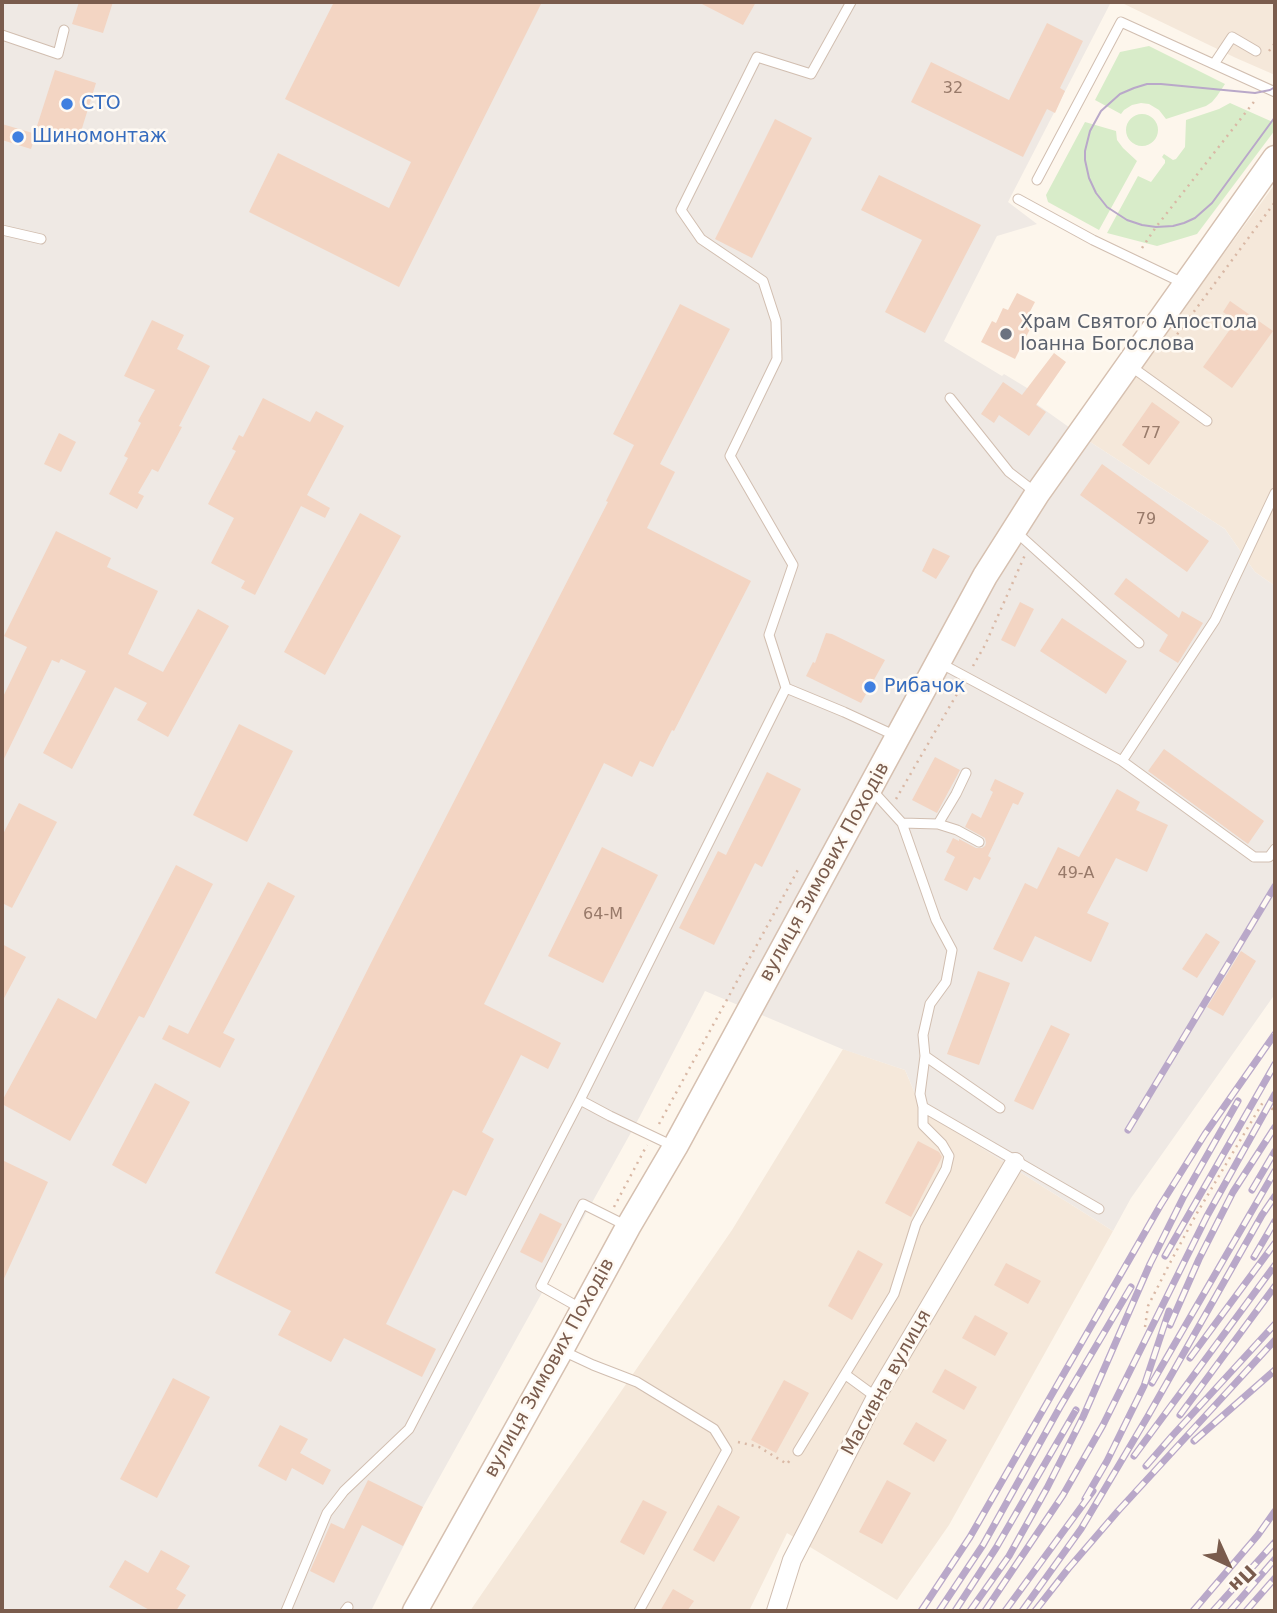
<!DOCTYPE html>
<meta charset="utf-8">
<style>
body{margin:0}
#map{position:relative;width:1277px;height:1613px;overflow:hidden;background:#fdf6ec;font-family:"DejaVu Sans",sans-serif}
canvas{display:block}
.frame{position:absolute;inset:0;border:4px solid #7a5c4d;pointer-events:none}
.north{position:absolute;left:1193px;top:1529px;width:70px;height:70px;-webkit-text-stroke:5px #fffaf3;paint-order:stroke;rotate:135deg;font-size:19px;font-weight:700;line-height:28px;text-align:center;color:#7a5c4d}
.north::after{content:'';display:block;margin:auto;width:24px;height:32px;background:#7a5c4d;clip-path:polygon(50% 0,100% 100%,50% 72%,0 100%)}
</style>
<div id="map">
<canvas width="1277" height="1613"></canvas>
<div class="frame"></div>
<div class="north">Пн</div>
</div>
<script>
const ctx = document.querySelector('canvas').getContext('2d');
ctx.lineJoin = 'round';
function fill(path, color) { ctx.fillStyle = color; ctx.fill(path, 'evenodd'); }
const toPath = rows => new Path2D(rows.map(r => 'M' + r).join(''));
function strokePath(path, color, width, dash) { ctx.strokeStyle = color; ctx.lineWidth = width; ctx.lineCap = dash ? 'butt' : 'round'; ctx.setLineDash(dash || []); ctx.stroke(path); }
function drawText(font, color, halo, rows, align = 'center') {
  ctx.font = font + ' "DejaVu Sans",sans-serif'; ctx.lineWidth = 5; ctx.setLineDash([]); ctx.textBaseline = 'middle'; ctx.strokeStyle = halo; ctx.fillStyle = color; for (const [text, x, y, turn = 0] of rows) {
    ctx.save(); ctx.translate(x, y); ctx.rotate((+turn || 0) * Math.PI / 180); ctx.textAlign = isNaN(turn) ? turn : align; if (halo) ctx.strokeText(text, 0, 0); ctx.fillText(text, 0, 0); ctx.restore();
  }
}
fill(toPath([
 [1120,2,1275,2,1275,75,1236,58],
 [1275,184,1275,586,1255,572,1225,529,1087,440],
 [843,1049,905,1070,922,1110,1113,1231,949,1525,897,1600,787,1533,749,1611,470,1611,732,1230]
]), '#f5e8da');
fill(toPath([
 [2,2,1111,2,1008,202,1037,224,997,236,944,341,1002,376,1004,374,1032,391,1028,398,1087,440,1225,529,1255,572,1275,586,1275,994,1131,1198,1113,1231,922,1110,905,1070,842,1049,705,991,639,1118,423,1507,371,1611,2,1611]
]), '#efe9e4');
fill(toPath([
 [1149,46,1225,84,1217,96,1212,102,1206,106,1166,119,1159,110,1149,104,1141,103,1132,105,1124,110,1121,114,1095,100,1120,52],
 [1230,103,1275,123,1275,130,1197,234,1157,246,1107,233,1138,176,1151,182,1165,163,1165,160,1162,157,1164,154,1173,160,1176,159,1185,147,1186,120,1219,109],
 '1126 130a16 16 0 1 1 32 0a16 16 0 1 1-32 0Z',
 [1085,122,1116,131,1117,140,1123,148,1137,161,1099,230,1048,202,1046,195]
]), '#d8ecc9');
fill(toPath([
 [79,2,113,2,103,33,72,24],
 [334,2,542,2,399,287,249,212,278,153,389,208,411,162,285,99],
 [698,2,756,2,743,25],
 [1047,23,1083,41,1060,88,1065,91,1055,113,1047,109,1023,157,911,102,931,62,1009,100],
 [55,70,96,83,79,138,37,126],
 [775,119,812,138,752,258,715,239],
 [2,124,36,134,31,149,2,140],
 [879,175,981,225,925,333,885,312,922,240,861,210],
 [1017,293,1035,302,1025,321,1032,325,1015,359,981,342,992,321,996,323,1003,308,1008,310],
 [1230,301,1273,331,1232,388,1203,367,1236,321,1223,312],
 [680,304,730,329,660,464,675,472,647,528,751,581,674,731,672,730,653,767,640,761,632,777,604,763,484,1004,561,1043,548,1069,521,1055,482,1132,494,1139,466,1196,453,1190,386,1324,436,1349,422,1377,344,1338,331,1362,278,1335,291,1311,215,1273,377,951,608,502,606,501,634,445,613,434],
 [152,320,184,335,177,349,210,366,179,426,182,427,158,472,152,469,138,493,144,496,137,509,109,494,128,458,124,456,141,423,138,421,155,390,124,376],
 [1054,353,1066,362,1036,405,1046,412,1029,436,999,415,994,423,981,414,1003,382,1022,395],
 [263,398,310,422,316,411,344,426,307,495,330,508,325,518,301,506,255,595,241,588,245,581,211,563,234,518,208,504,236,451,232,449,239,435,243,437],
 [1152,402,1180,422,1149,465,1122,445],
 [59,433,76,442,61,472,44,464],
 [1102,464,1209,541,1187,572,1080,495],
 [360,513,401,536,325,675,284,652],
 [56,531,111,558,107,567,158,591,128,654,163,672,198,609,229,626,168,737,137,720,147,703,115,687,72,769,43,753,86,671,61,659,59,663,52,660,2,763,2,699,27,647,4,636],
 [933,548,950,556,936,579,922,571],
 [1126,578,1179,618,1182,611,1203,623,1178,663,1159,651,1168,635,1114,594],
 [1020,602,1034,609,1015,647,1001,640],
 [1062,618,1127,661,1106,694,1040,651],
 [826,633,832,634,885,660,861,703,806,676,813,662,815,663],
 [239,724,293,751,247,842,193,815],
 [1164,749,1264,821,1248,844,1148,771],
 [935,757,960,770,937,813,912,800],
 [767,772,801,789,762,867,755,863,714,945,679,928,718,851,726,855],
 [995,779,1024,793,1018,805,1013,803,988,856,991,858,980,880,974,877,967,891,944,880,955,857,946,852,953,838,959,841,959,839,976,848,982,848,985,846,986,843,985,838,965,827,972,813,981,818,993,792,990,790],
 [1117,789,1140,802,1136,810,1168,825,1147,872,1116,858,1087,913,1109,923,1091,962,1035,936,1022,962,993,949,1025,883,1037,889,1058,847,1079,857],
 [19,803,57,822,12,908,2,903,2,836],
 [602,847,658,875,603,983,548,956],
 [176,865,213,884,144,1018,139,1016,70,1141,2,1104,2,1101,58,998,96,1019],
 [268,882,295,896,223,1033,235,1039,220,1068,162,1039,169,1025,188,1034],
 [1206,933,1220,942,1197,978,1182,969],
 [2,944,26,957,2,1002],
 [1241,951,1256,961,1223,1016,1207,1007],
 [978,971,1010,983,979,1065,947,1054],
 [1051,1025,1070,1034,1033,1110,1014,1101],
 [155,1083,190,1102,146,1184,112,1165],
 [918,1141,939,1152,942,1157,911,1217,885,1203],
 [2,1160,48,1182,2,1283],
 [540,1213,562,1224,542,1263,520,1252],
 [858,1250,883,1264,852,1320,828,1306],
 [1006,1263,1041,1281,1028,1304,994,1285],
 [975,1315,1008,1333,995,1356,962,1338],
 [945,1369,977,1387,964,1410,932,1392],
 [173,1378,210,1397,157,1498,120,1479],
 [784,1380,809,1393,776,1453,751,1440],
 [916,1422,947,1440,934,1462,903,1444],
 [280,1425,308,1439,300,1453,331,1470,323,1485,292,1468,286,1481,258,1466],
 [368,1480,423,1507,403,1546,362,1525,334,1583,310,1571,331,1523,344,1529],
 [887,1480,911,1493,882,1544,859,1532],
 [643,1500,667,1512,644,1555,620,1542],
 [718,1505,740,1517,714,1562,693,1550],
 [161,1550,190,1566,176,1589,186,1595,176,1611,151,1611,109,1587,125,1560,148,1573],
 [673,1589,694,1601,687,1611,660,1611]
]), '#f3d5c3');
const service = toPath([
 [851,2,811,74,757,57,681,210,701,239,763,281,776,321,777,359,730,456,793,565,769,635,786,688,844,712,896,736],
 [2,35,58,54,64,30],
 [1214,64,1232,37,1256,51],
 [1037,180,1121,22,1275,92],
 [1018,199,1093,240,1183,283],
 [2,230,41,239],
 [1129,365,1207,421],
 [950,398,1009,472,1035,492],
 [1015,531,1139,643],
 [940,663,1122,761,1254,857,1269,857,1275,849],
 [1122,761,1215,620,1275,493],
 [871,789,902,823,936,920,952,950,946,982,930,1004,923,1035,925,1056,920,1094,923,1107,1099,1209],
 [902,823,938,824,956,794,966,773],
 [938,824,957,830,979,842],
 [925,1056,1000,1108],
 [580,1100,610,1116,673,1146],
 [582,1309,541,1286,583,1204,627,1226],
 [563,1351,593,1365,637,1382,714,1429,727,1450,639,1611],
 [846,1375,876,1397],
 [798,1451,894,1294,916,1224,946,1169,949,1156,942,1144,923,1125,923,1107],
 [286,1611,327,1513,344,1491,409,1429,580,1100,786,688],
 [345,1611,348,1607]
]);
const minor = toPath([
 [776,1611,792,1560,876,1397,1015,1162]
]);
const secondary = toPath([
 [415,1611,561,1350,628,1227,675,1147,985,576,1037,494,1275,158]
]);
strokePath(service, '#d1beb0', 11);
strokePath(minor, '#d1beb0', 20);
strokePath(secondary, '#d6c0b0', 27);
strokePath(toPath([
 [1269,51,1275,43],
 [1142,248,1156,227,1257,98],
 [1173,340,1275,202],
 [973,666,985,645,1025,555],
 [896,799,961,687],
 [659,1124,800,866],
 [614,1207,647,1145],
 [1145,1327,1148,1306,1171,1261,1197,1213,1263,1102,1275,1111],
 [738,1442,759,1447,787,1464,790,1460]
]), '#d9b8a5', 2.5, [2, 5]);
strokePath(service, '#fff', 9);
strokePath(minor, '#fff', 18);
strokePath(secondary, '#fff', 24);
strokePath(toPath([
 [1275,87,1270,90,1255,93,1161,84,1147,84,1134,88,1120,94,1101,111,1090,131,1085,151,1085,160,1089,178,1096,193,1107,207,1127,220,1142,225,1156,227,1173,226,1184,223,1195,218,1212,203,1275,117]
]), '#b9a8c9', 2);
const rail = toPath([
 [1128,1130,1275,886],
 [1252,1190,1275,1151],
 [1165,1256,1275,1064],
 [1254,1257,1275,1221],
 [1170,1325,1199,1259,1233,1192,1275,1127],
 [1190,1358,1275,1243],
 [1152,1383,1275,1171],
 [1180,1415,1275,1286],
 [1194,1441,1275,1370],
 [1134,1456,1275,1265],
 [1146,1466,1173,1435,1275,1324],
 [1085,1499,1107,1461,1144,1386,1169,1311],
 [921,1611,970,1537,1160,1206,1205,1134,1275,1034],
 [939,1611,983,1545,1060,1407,1131,1287],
 [955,1611,996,1548,1076,1410],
 [970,1611,1009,1556,1047,1488,1083,1417,1150,1264,1184,1196,1238,1101],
 [985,1611,1063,1495,1103,1425,1207,1216,1275,1094],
 [1005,1611,1093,1491],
 [1022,1611,1081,1529,1148,1416,1262,1215,1275,1196],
 [1035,1611,1068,1569,1118,1511,1275,1340],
 [1193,1611,1258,1535,1275,1511],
 [1213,1611,1275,1542],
 [1230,1611,1275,1559],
 [1246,1611,1275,1578]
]);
strokePath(rail, '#b9a8c9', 7);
strokePath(rail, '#fffaf3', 4.5, [13]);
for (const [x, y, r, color] of [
 [67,104,7,"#3f7fe0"],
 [18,137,7,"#3f7fe0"],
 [1006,334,7,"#6b7280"],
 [870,687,7,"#3f7fe0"]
]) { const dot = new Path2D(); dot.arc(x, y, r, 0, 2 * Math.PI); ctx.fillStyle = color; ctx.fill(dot); strokePath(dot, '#fffaf3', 2.5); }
drawText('16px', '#987a6a', null, [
 ["32",953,89],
 ["77",1151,434],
 ["79",1146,520],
 ["49-А",1076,874],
 ["64-М",603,915]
]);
drawText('19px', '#366cbe', '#fffaf3', [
 ["СТО",81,104],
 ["Шиномонтаж",32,137],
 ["Рибачок",884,687]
], 'left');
drawText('19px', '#5b616d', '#fffaf3', [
 ["Храм Святого Апостола",1020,323],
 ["Іоанна Богослова",1020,345]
], 'left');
drawText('19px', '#7a5c4d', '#fffaf3', [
 ["вулиця Зимових Походів",825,872,-61],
 ["вулиця Зимових Походів",550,1368,-61],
 ["Масивна вулиця",887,1383,-61]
]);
</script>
